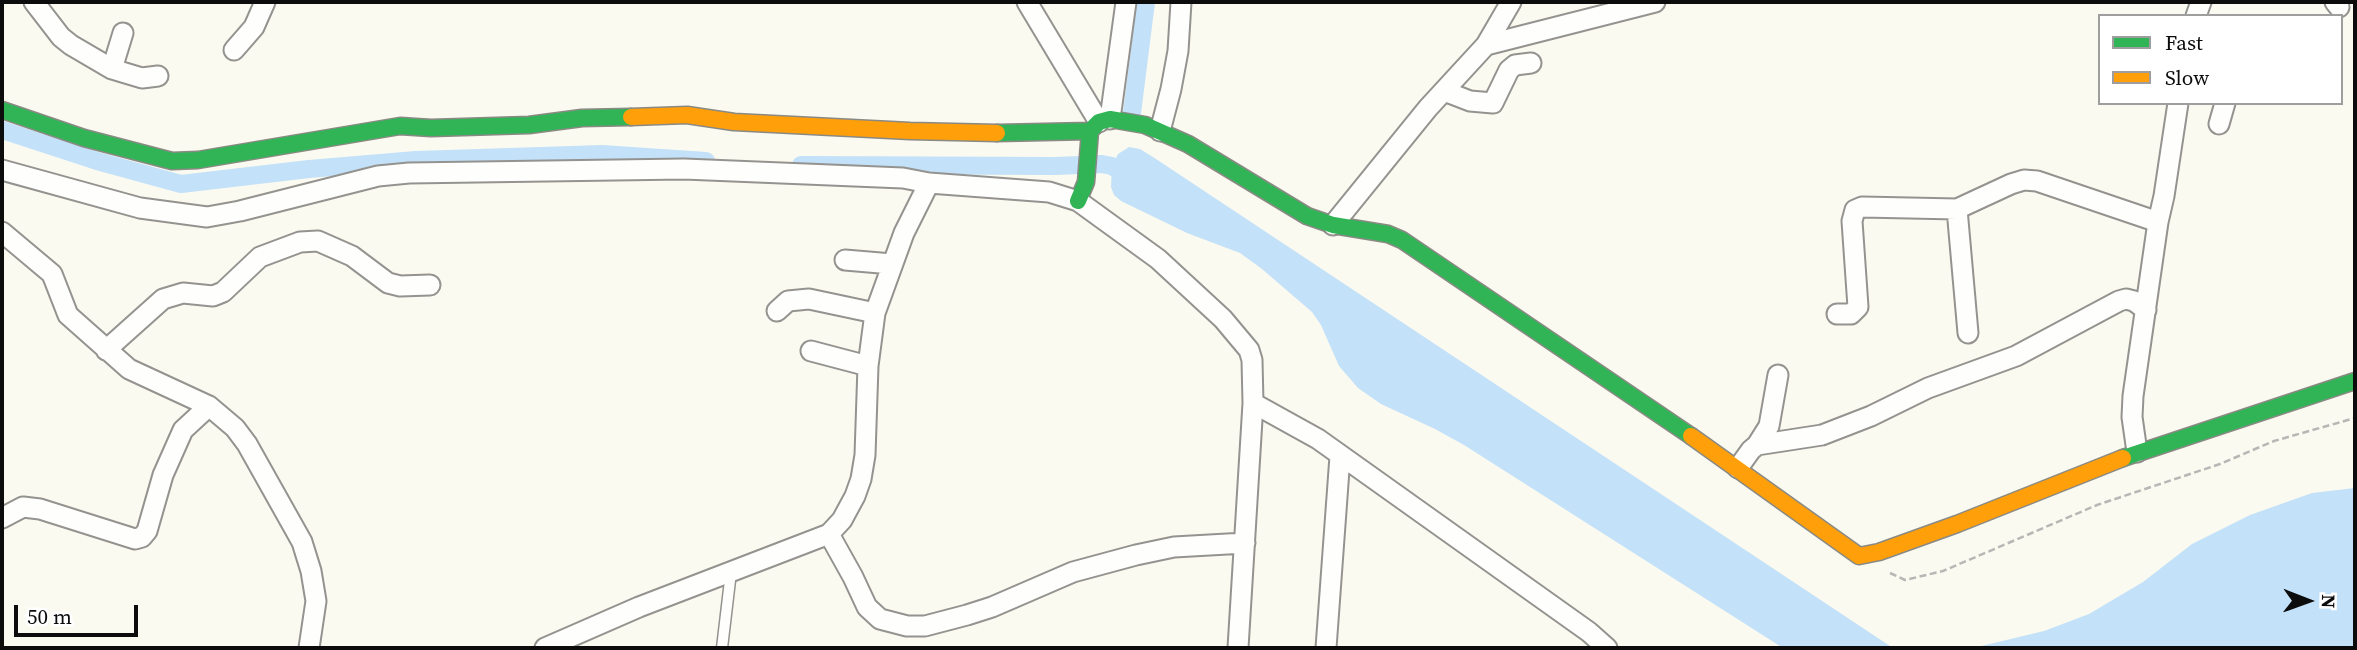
<!DOCTYPE html>
<style>
body{margin:0}
#map{position:relative;width:2357px;height:650px;overflow:hidden;background:#fbfaf0;font-family:"Source Serif 4",serif}
canvas{display:block}
.frame{position:absolute;inset:0;border:4px solid #0c0c0c;pointer-events:none}
.legend{position:absolute;left:2098px;top:14px;width:245px;height:91px;box-sizing:border-box;background:#fff;border:2px solid #9e9e9e;margin:0;padding:9px 12px;list-style:none;font-size:21px;color:#0c0c0c}
.legend li{display:flex;align-items:center;gap:14px;height:35px}
.legend b{width:35px;border:2px solid #9e9e9e}
.north{position:absolute;left:2273px;top:566px;width:70px;height:70px;-webkit-text-stroke:5px #fff;paint-order:stroke;rotate:91deg;font-size:19px;font-weight:700;line-height:28px;text-align:center;color:#0c0c0c}
.north::after{content:'';display:block;margin:auto;width:24px;height:32px;background:#0c0c0c;clip-path:polygon(50% 0,100% 100%,50% 72%,0 100%)}
.scale{position:absolute;left:14px;top:605px;width:124px;height:32px;box-sizing:border-box;border:4px solid #0c0c0c;border-top:0;padding-left:9px;font-size:21px;line-height:24px;white-space:nowrap;color:#0c0c0c;-webkit-text-stroke:5px #fff;paint-order:stroke}
</style>
<div id="map">
<canvas width="2357" height="650"></canvas>
<div class="frame"></div>
<ul class="legend">
<li><b style="height:9px;background:#30b455"></b>Fast</li>
<li><b style="height:9px;background:#ff9f0a"></b>Slow</li>
</ul>
<div class="north">N</div>
<div class="scale">50 m</div>
</div>
<script>
const ctx = document.querySelector('canvas').getContext('2d');
ctx.lineJoin = 'round';
function fill(path, color) { ctx.fillStyle = color; ctx.fill(path, 'evenodd'); }
const toPath = rows => new Path2D(rows.map(r => 'M' + r).join(''));
function strokePath(path, color, width, dash) { ctx.strokeStyle = color; ctx.lineWidth = width; ctx.lineCap = dash ? 'butt' : 'round'; ctx.setLineDash(dash || []); ctx.stroke(path); }
fill(toPath([
 [1129,147,1140,149,1153,157,1893,648,1783,648,1464,445,1435,429,1381,404,1358,388,1339,366,1321,325,1312,312,1262,269,1240,253,1187,233,1121,201,1114,195,1111,187,1112,166,1118,154],
 [2355,488,2355,648,1973,648,2044,631,2089,614,2143,582,2192,544,2250,515,2312,493]
]), '#c3e1f8');
strokePath(toPath([
 [1132,113,1146,2],
 [2,130,97,161,181,184,309,169,416,160,602,154,706,161],
 [801,165,1056,166,1102,164,1112,166,1133,179]
]), '#c3e1f8', 18);
const lane = toPath([
 [722,648,731,572]
]);
const street = toPath([
 [34,2,61,37,71,45,112,69,142,78,158,76],
 [1027,2,1099,122],
 [2335,2,2339,7],
 [2196,16,2201,2],
 [1486,45,1655,2],
 [234,50,254,27,265,2],
 [112,69,123,33],
 [1444,91,1470,101,1493,103,1509,70,1515,65,1531,63],
 [1110,119,1126,2],
 [2219,124,2225,103],
 [1160,131,1171,89,1178,51,1181,2],
 [2,170,140,208,207,217,240,211,378,176,409,173,684,169,903,178,929,183],
 [1957,209,1968,333],
 [1333,225,1428,108,1486,45,1511,2],
 [2,232,52,274,68,315,129,369,209,406,235,428,247,444,302,542,311,571,316,601,309,648],
 [845,260,892,264],
 [777,311,788,301,809,299,875,313],
 [1837,314,1851,314,1858,307,1852,221,1855,210,1862,207,1957,209,2011,184,2024,180,2037,181,2158,222],
 [106,350,163,299,183,293,213,296,223,292,260,257,300,242,318,241,352,256,388,283,400,286,430,285],
 [811,351,868,366],
 [1253,403,1318,439,1589,632,1607,648],
 [1757,445,1769,426,1778,375],
 [2137,452,2132,417,2133,396,2158,222,2164,196,2178,103],
 [1738,468,1751,450,1757,445,1822,435,1871,416,1928,388,2016,356,2119,301,2126,299,2134,301,2146,310],
 [2,518,23,507,40,509,135,539,142,537,147,531,163,475,183,430,209,406],
 [829,534,842,520,855,496,861,479,865,455,868,366,875,313,904,233,929,183,1049,192,1078,201,1158,259,1223,319,1249,350,1252,360,1253,403,1238,648],
 [545,648,639,607,829,534,853,577,867,607,880,619,907,626,925,626,967,615,992,607,1073,572,1136,555,1174,547,1245,543],
 [1326,648,1340,456]
]);
const fast = toPath([
 [2,110,84,138,172,161,198,160,400,126,431,128,529,125,582,118,631,117],
 [997,133,1090,131],
 [1078,201,1086,182,1090,131,1099,122,1110,119,1145,125,1188,144,1307,216,1333,225,1388,234,1402,240,1691,436],
 [2123,458,2355,381]
]);
const slow = toPath([
 [631,117,687,115,734,122,910,131,997,133],
 [1691,436,1859,556,1879,552,1957,524,2123,458]
]);
strokePath(lane, '#94938f', 13);
strokePath(street, '#94938f', 23);
strokePath(fast, '#8a8a85', 19);
strokePath(slow, '#8a8a85', 19);
strokePath(toPath([
 [1890,573,1905,580,1943,571,2097,505,2220,464,2274,441,2355,418]
]), '#b7b7b5', 2.5, [7, 3.5]);
strokePath(lane, '#fefefd', 10);
strokePath(street, '#fefefd', 19);
strokePath(fast, '#30b455', 16);
strokePath(slow, '#ff9f0a', 16);
</script>
